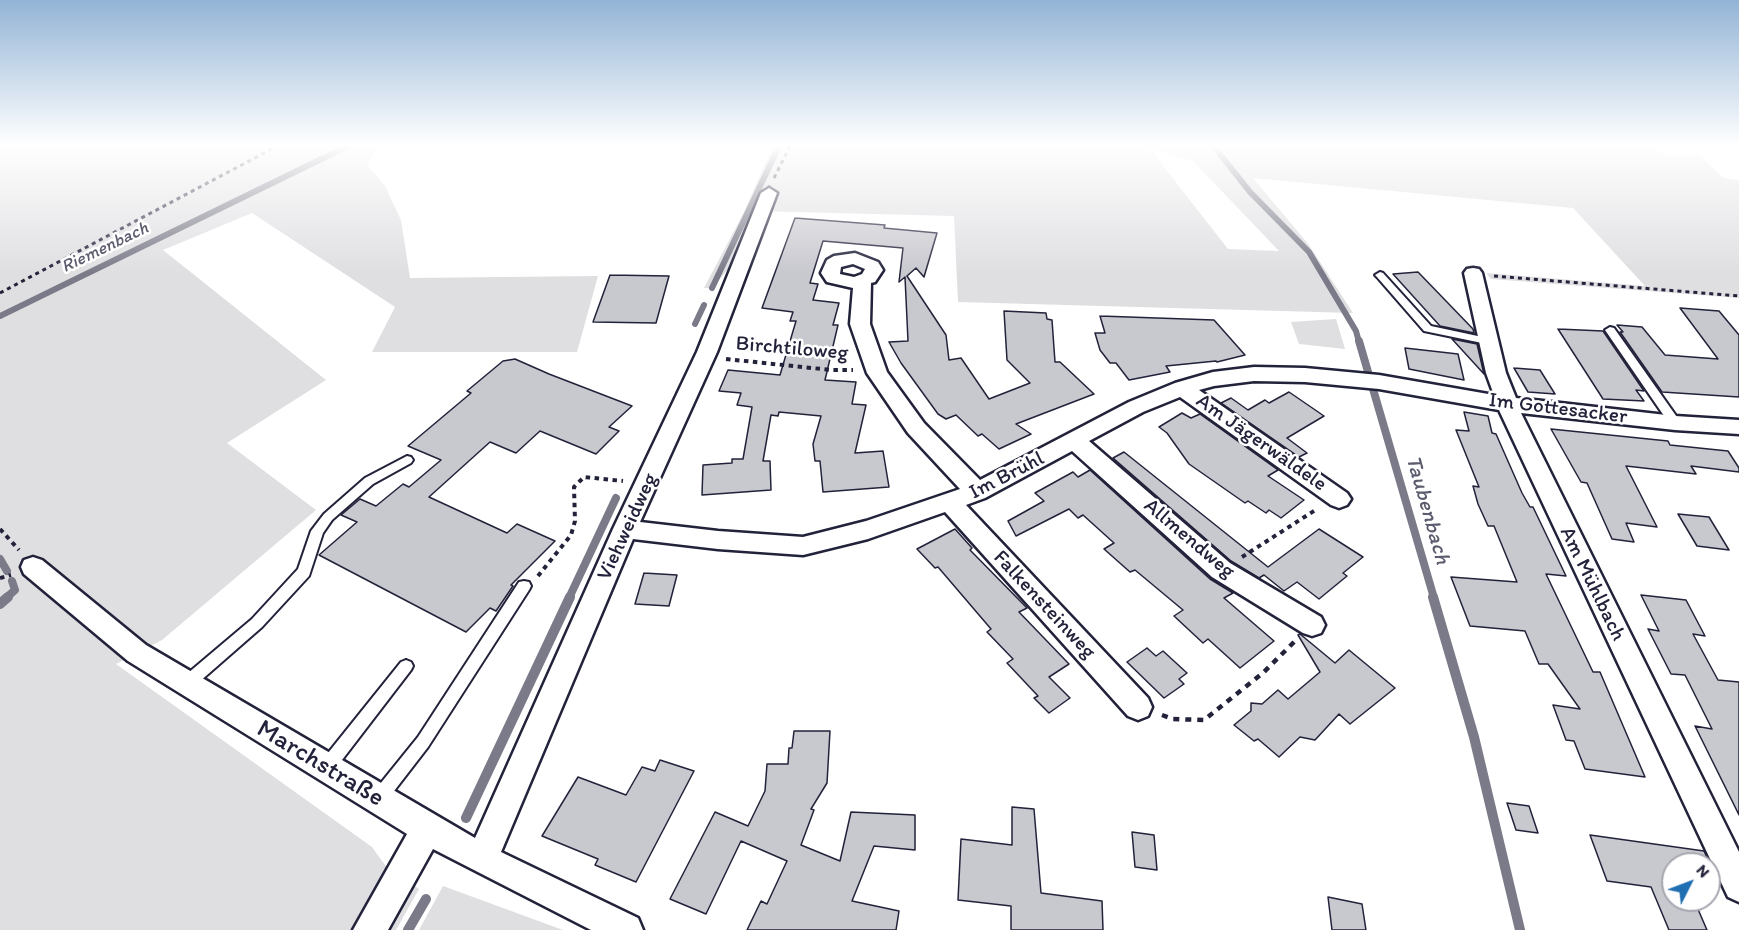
<!DOCTYPE html>
<meta charset="utf-8">
<style>
body{margin:0}
#map{position:relative;width:1739px;height:930px;overflow:hidden;background:#fff;font-family:Itim,sans-serif}
canvas{display:block}
.north{position:absolute;left:1661px;top:852px;width:60px;height:60px;box-sizing:border-box;background:#fff;border:2px solid #a7a7b1;border-radius:50%;rotate:48deg;font-size:16px;font-weight:700;line-height:24px;text-align:center;color:#22223b}
.north::after{content:'';display:block;margin:auto;width:21px;height:27px;background:#1f6fb2;clip-path:polygon(50% 0,100% 100%,50% 72%,0 100%)}
</style>
<div id="map">
<canvas width="1739" height="930"></canvas>
<div class="north">N</div>
</div>
<script>
const ctx = document.querySelector('canvas').getContext('2d');
ctx.lineJoin = 'round';
function fill(path, color) { ctx.fillStyle = color; ctx.fill(path, 'evenodd'); }
const toPath = rows => new Path2D(rows.map(r => 'M' + r).join(''));
function strokePath(path, color, width, dash) { ctx.strokeStyle = color; ctx.lineWidth = width; ctx.lineCap = dash ? 'butt' : 'round'; ctx.setLineDash(dash || []); ctx.stroke(path); }
function drawText(font, color, halo, rows, align = 'center') {
  ctx.font = font + ' Itim,sans-serif'; ctx.lineWidth = 5; ctx.setLineDash([]); ctx.textBaseline = 'middle'; ctx.strokeStyle = halo; ctx.fillStyle = color; for (const [text, x, y, turn = 0] of rows) {
    ctx.save(); ctx.translate(x, y); ctx.rotate((+turn || 0) * Math.PI / 180); ctx.textAlign = isNaN(turn) ? turn : align; if (halo) ctx.strokeText(text, 0, 0); ctx.fillText(text, 0, 0); ctx.restore();
  }
}
fill(toPath([
 [0,144,380,144,367,165,385,186,401,220,410,278,598,276,577,352,372,352,395,307,252,213,163,250,326,380,227,443,316,510,162,640,116,664,372,847,385,865,419,889,396,930,0,930],
 [773,144,1648,144,1660,155,1699,155,1724,178,1739,180,1739,298,1491,279,1486,273,1645,286,1573,208,1253,178,1309,245,1353,313,958,302,954,216,756,211,730,267,712,288,704,288,745,210],
 [1150,149,1193,161,1279,251,1228,249],
 [1336,319,1345,349,1299,344,1291,322],
 [443,886,563,930,419,930]
]), '#dfdfe2');
strokePath(toPath([
 [1212,144,1250,192,1309,252,1356,331,1359,342],
 [712,288,780,144],
 [0,316,352,144],
 [695,324,704,305]
]), '#7a7a88', 6);
strokePath(toPath([
 [1359,341,1434,598],
 [0,559,7,571],
 [6,598,15,590,12,581],
 [569,598,616,498]
]), '#7a7a88', 8);
strokePath(toPath([
 [1433,597,1474,737,1520,930],
 [0,604,8,597],
 [466,818,570,597],
 [408,930,426,899]
]), '#7a7a88', 10);
const building = toPath([
 [795,218,885,225,884,228,937,233,924,277,916,268,907,276,946,335,949,360,961,358,989,399,1030,383,1007,360,1004,311,1046,313,1047,319,1052,320,1055,362,1060,362,1094,394,1016,424,1031,434,999,449,982,434,978,436,956,415,946,419,938,414,901,363,889,342,908,341,905,277,899,282,903,248,823,241,810,283,818,284,813,300,839,303,833,325,838,325,825,380,856,382,852,404,866,405,855,453,883,451,889,487,823,492,820,461,815,461,813,444,821,416,779,412,778,416,771,415,763,461,770,461,771,490,702,495,703,465,732,463,732,459,743,459,752,407,737,405,741,393,719,391,728,370,780,375,796,321,790,321,793,312,762,308,795,218],
 [1418,272,1473,329,1474,333,1440,326,1393,274,1418,272],
 [610,275,669,276,656,323,593,322,610,275],
 [1680,308,1719,311,1739,335,1739,397,1662,392,1620,332,1623,332,1617,325,1642,327,1665,355,1718,359,1680,308],
 [1100,316,1214,320,1245,355,1217,362,1216,361,1166,366,1170,372,1129,380,1116,363,1110,363,1100,350,1095,333,1105,333,1100,316],
 [1558,329,1603,331,1644,391,1636,390,1644,401,1603,399,1558,329],
 [1452,339,1477,344,1484,374,1452,339],
 [1405,348,1458,354,1464,380,1409,369,1405,348],
 [515,359,549,374,632,406,609,427,619,431,596,454,540,431,516,453,490,442,429,497,507,533,517,524,555,541,511,585,513,586,496,611,490,608,466,632,319,555,357,522,341,515,360,499,376,506,403,484,409,487,441,460,408,446,471,393,467,391,503,361,515,359],
 [1514,368,1540,370,1555,394,1528,392,1514,368],
 [1289,392,1324,416,1287,438,1307,453,1299,457,1221,403,1231,398,1248,410,1265,400,1269,403,1289,392],
 [1464,412,1488,416,1492,433,1496,434,1522,493,1530,507,1533,507,1566,576,1546,574,1593,672,1600,672,1645,777,1585,769,1574,741,1566,740,1553,705,1580,709,1548,664,1539,664,1525,631,1470,626,1451,577,1517,582,1494,526,1488,526,1478,504,1473,486,1479,487,1456,430,1469,431,1464,412],
 [1182,413,1191,418,1200,414,1278,470,1268,476,1304,500,1281,518,1269,510,1266,513,1248,501,1245,503,1189,464,1167,433,1159,427,1182,413],
 [1551,429,1668,441,1670,445,1728,451,1739,468,1739,472,1691,466,1696,474,1626,466,1657,527,1626,523,1634,542,1612,539,1587,483,1581,482,1551,429],
 [1124,452,1268,567,1319,529,1363,557,1343,573,1347,576,1319,599,1297,582,1284,591,1264,575,1259,578,1231,561,1113,458,1124,452],
 [1090,470,1210,579,1233,593,1224,598,1274,641,1240,668,1208,639,1203,643,1174,616,1183,610,1135,570,1130,572,1104,549,1114,543,1083,515,1078,518,1069,509,1016,536,1008,521,1044,501,1035,493,1073,472,1078,477,1090,470],
 [1678,514,1709,517,1729,550,1697,546,1678,514],
 [955,529,972,548,970,550,1027,608,1019,612,1069,664,1049,677,1070,698,1049,713,1034,698,1038,696,1007,663,1013,659,987,632,991,629,938,567,935,568,917,549,955,529],
 [644,573,677,575,669,606,635,604,644,573],
 [1641,595,1686,600,1705,636,1693,634,1718,680,1739,682,1739,815,1695,726,1712,729,1685,675,1671,674,1648,629,1659,631,1641,595],
 [1300,634,1335,663,1349,650,1395,688,1350,724,1339,714,1315,740,1300,737,1279,757,1258,739,1254,741,1234,725,1251,711,1251,703,1262,704,1278,690,1288,699,1320,672,1298,635,1300,634],
 [1147,648,1156,656,1163,651,1187,673,1179,679,1184,684,1164,698,1127,662,1147,648],
 [794,731,830,731,827,783,811,809,814,810,801,845,840,861,851,812,915,815,915,850,874,846,852,901,899,911,896,930,747,930,761,901,767,904,787,861,741,841,706,914,670,899,715,812,748,826,765,791,767,764,788,764,789,748,792,748,794,731],
 [660,760,694,771,636,882,595,865,598,859,542,836,578,777,626,795,642,767,655,771,660,760],
 [1507,803,1529,806,1538,833,1516,830,1507,803],
 [1012,807,1034,809,1041,893,1102,901,1103,930,1011,930,1011,906,958,900,961,839,1012,845,1012,807],
 [1132,832,1154,835,1157,870,1135,867,1132,832],
 [1590,835,1704,851,1710,864,1673,864,1673,900,1694,900,1707,930,1669,930,1651,887,1607,881,1590,835],
 [1328,897,1362,904,1366,930,1332,930,1328,897]
]);
fill(building, '#c8c8cf');
strokePath(building, '#22223b', 1.5);
const service = toPath([
 [1380,272,1383,273,1431,326,1487,338,1492,341,1487,344,1424,331,1377,277,1375,275,1380,272],
 [1610,327,1614,328,1679,420,1681,423,1679,426,1671,426,1605,330,1610,327],
 [407,456,411,457,413,460,411,463,373,484,332,520,323,533,309,576,262,627,191,689,186,690,181,689,179,684,181,679,252,619,298,569,311,531,324,514,365,478,407,456],
 [524,581,529,582,531,586,529,590,428,747,384,804,378,807,372,804,370,799,372,794,418,737,519,582,524,581],
 [406,660,411,662,413,666,411,670,332,773,326,775,320,773,318,768,320,763,401,662,406,660]
]);
const minor = toPath([
 [769,188,777,193,717,352,640,522,718,531,803,537,866,521,960,489,908,433,867,373,850,324,853,288,827,282,821,273,827,260,834,256,855,253,878,262,883,270,875,282,871,283,870,324,887,372,924,423,980,480,1129,402,1175,383,1213,372,1254,367,1305,368,1379,375,1494,395,1486,373,1464,273,1467,269,1473,268,1479,269,1482,273,1506,373,1516,398,1675,416,1739,420,1739,434,1675,430,1521,413,1739,852,1739,902,1728,897,1499,410,1379,389,1305,382,1254,381,1214,386,1199,390,1347,493,1351,499,1347,505,1339,508,1331,505,1180,397,1143,412,1089,441,1230,563,1321,617,1325,625,1321,633,1312,636,1303,633,1212,577,1072,451,985,498,966,505,1148,698,1152,707,1148,716,1138,720,1128,716,945,512,868,539,803,555,718,549,633,539,501,852,638,918,643,930,591,930,433,849,388,930,353,930,407,834,128,661,24,574,21,567,24,560,33,557,42,560,146,645,475,838,613,529,697,352,761,193,769,188],
 [853,264,865,269,862,274,854,277,840,274,841,267,853,264]
]);
strokePath(service, '#22223b', 4);
strokePath(minor, '#22223b', 5);
strokePath(toPath([
 [1139,144,1150,146],
 [774,178,791,144],
 [1494,276,1739,296],
 [0,293,281,144]
]), '#22223b', 3, [4, 4]);
strokePath(toPath([
 [726,359,831,370,853,370],
 [0,529,19,550],
 [1242,557,1317,509],
 [538,576,571,535,575,521,574,487,584,477,623,481],
 [0,578,11,575]
]), '#22223b', 4, [4.5, 4.5]);
strokePath(toPath([
 [1162,715,1173,719,1204,720,1264,672,1295,641]
]), '#22223b', 4.5, [6, 6]);
fill(service, '#fff');
fill(minor, '#fff');
const sky = ctx.createLinearGradient(0, 0, 0, 274);
sky.addColorStop(0, '#93b4d6');
sky.addColorStop(0.53, '#fff');
sky.addColorStop(1, '#ffffff00');
ctx.fillStyle = sky;
ctx.fillRect(0, 0, 1739, 274);
drawText('italic 18px', '#5c5c6f', '#fff', [
 ["Riemenbach",105,248,-26]
]);
drawText('21px', '#22223b', '#fff', [
 ["Birchtiloweg",792,349,5],
 ["Im Gottesacker",1558,409,7],
 ["Am Jägerwäldele",1261,443,35],
 ["Im Brühl",1007,476,-27],
 ["Viehweidweg",628,527,-65],
 ["Allmendweg",1189,539,40],
 ["Am Mühlbach",1592,584,64],
 ["Falkensteinweg",1044,605,47]
]);
drawText('italic 22px', '#5c5c6f', '#fff', [
 ["Taubenbach",1427,510,74]
]);
drawText('26px', '#22223b', '#fff', [
 ["Marchstraße",320,764,31]
]);
</script>
